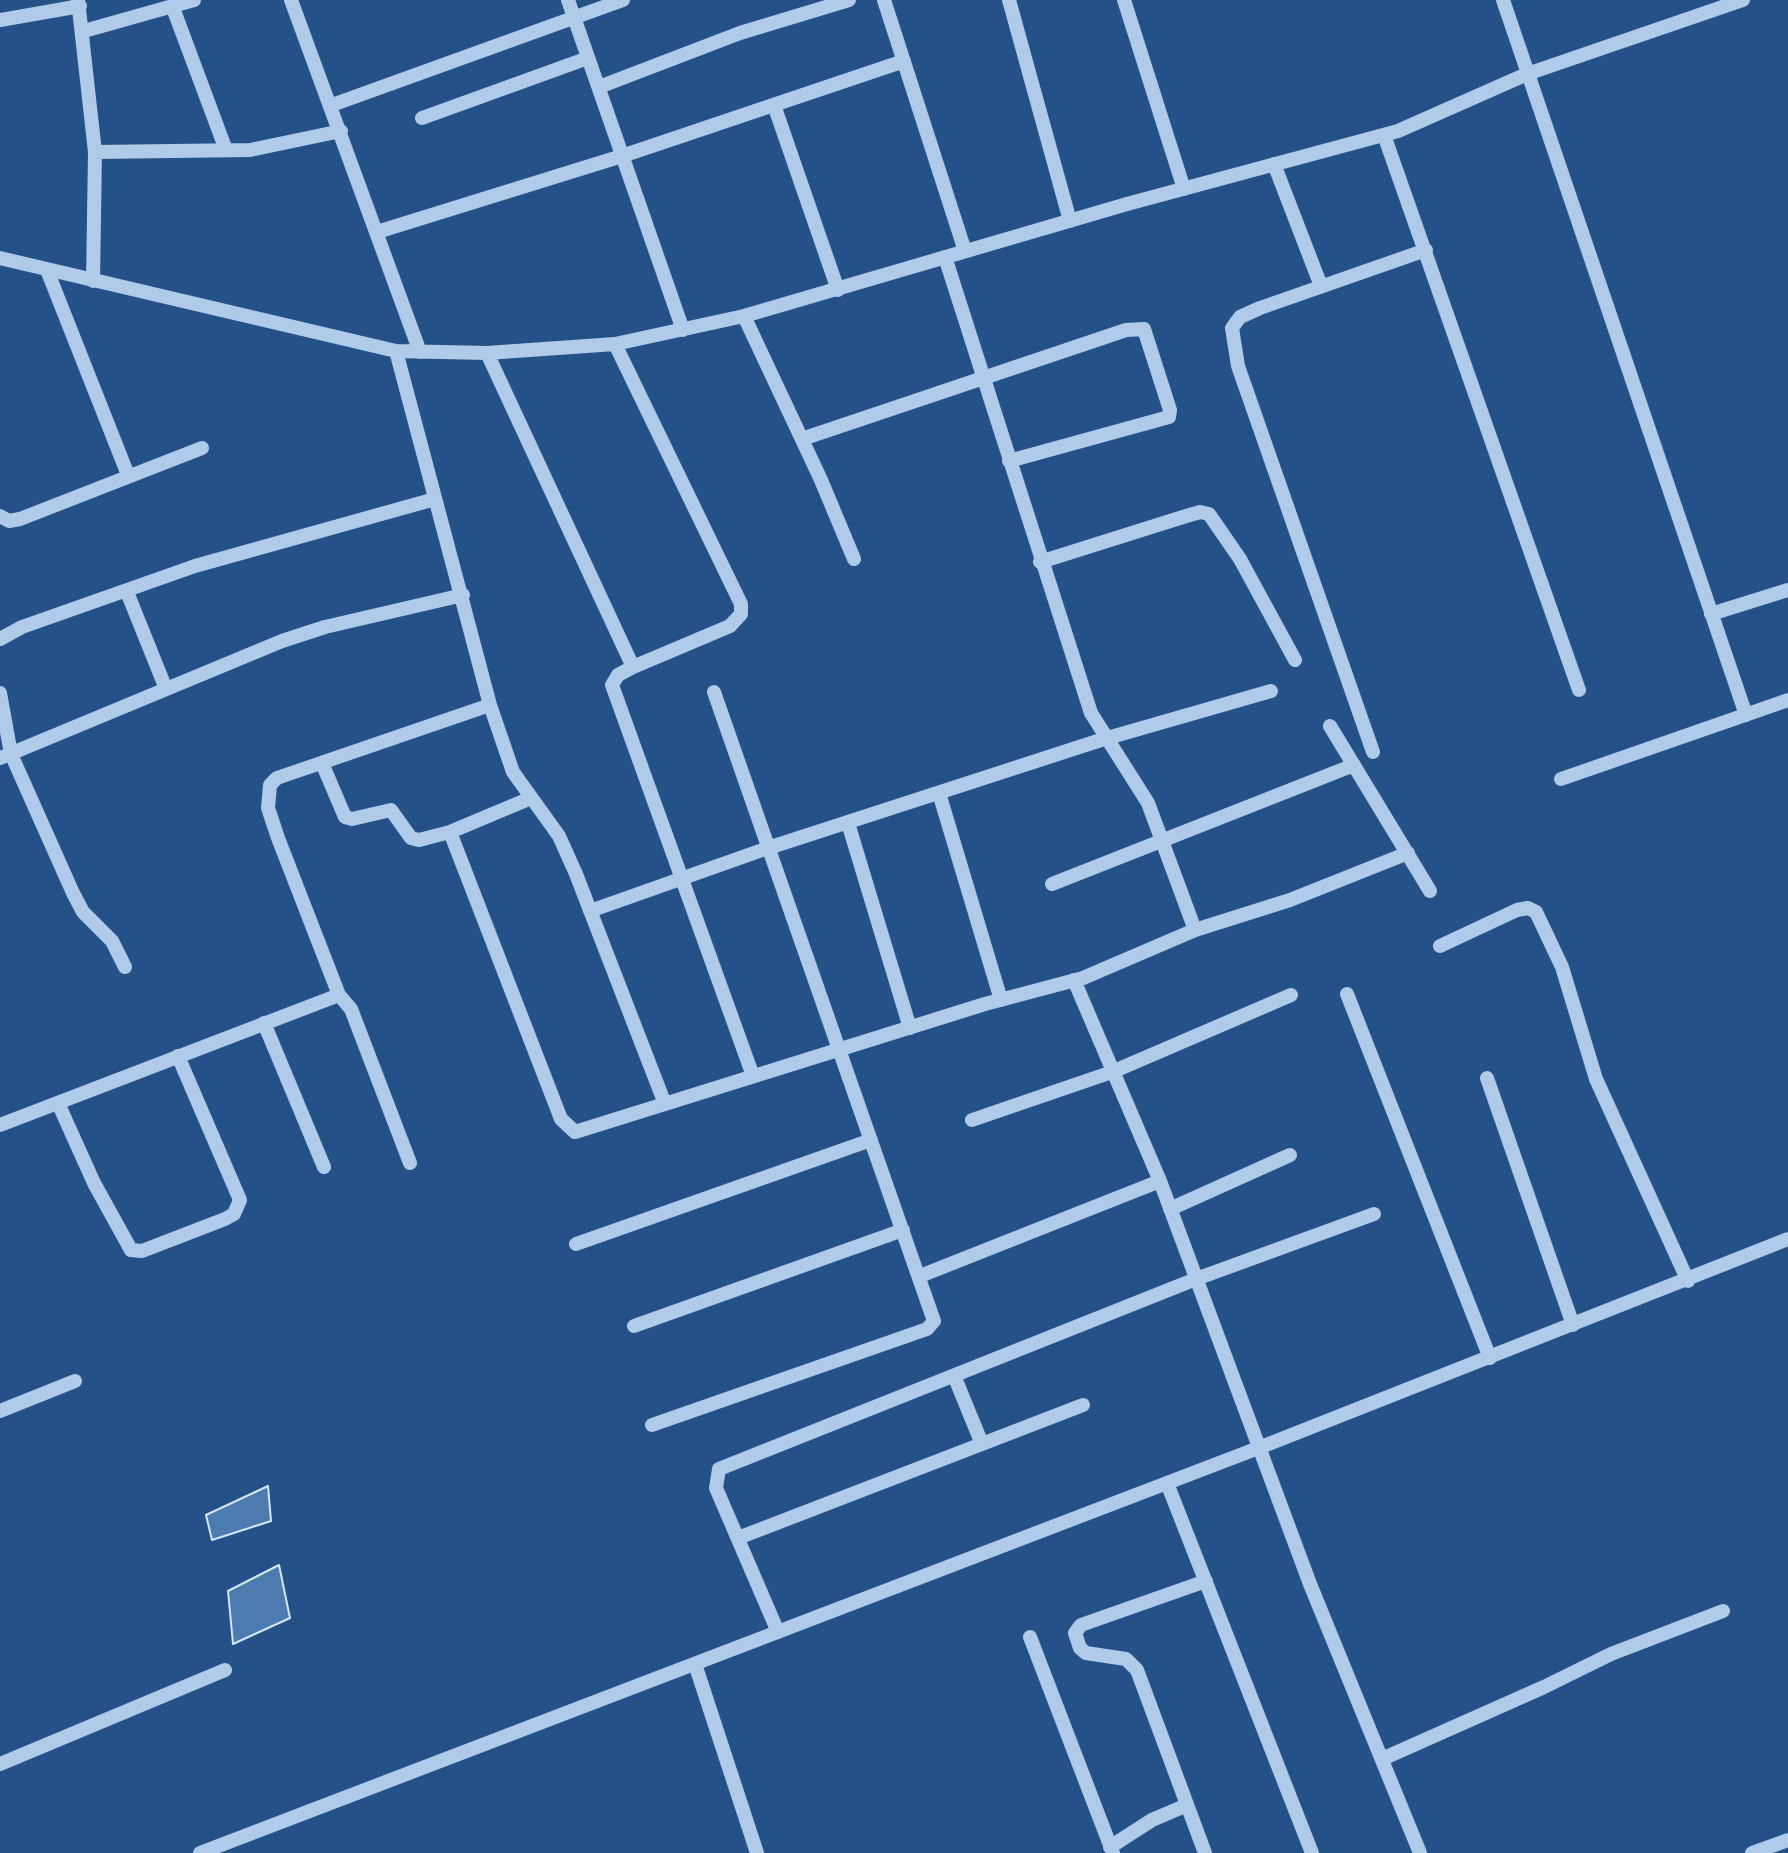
<!DOCTYPE html>
<style>
body{margin:0}
canvas{display:block;background:#245288}
</style>
<canvas width="1788" height="1853"></canvas>
<script>
const ctx = document.querySelector('canvas').getContext('2d');
ctx.lineJoin = 'round';
function fill(path, color) { ctx.fillStyle = color; ctx.fill(path, 'evenodd'); }
const toPath = rows => new Path2D(rows.map(r => 'M' + r).join(''));
function strokePath(path, color, width, dash) { ctx.strokeStyle = color; ctx.lineWidth = width; ctx.lineCap = dash ? 'butt' : 'round'; ctx.setLineDash(dash || []); ctx.stroke(path); }
const building = toPath([
 [268,1486,271,1521,212,1540,206,1515,268,1486],
 [279,1565,290,1618,233,1644,228,1591,279,1565]
]);
fill(building, '#4c7bb0');
strokePath(building, '#d4e5f7', 2);
strokePath(toPath([
 [78,0,95,152,93,281],
 [291,0,420,352],
 [568,0,683,330],
 [884,0,965,251],
 [1009,0,1070,221],
 [1124,0,1184,189],
 [1503,0,1746,715],
 [173,8,226,150],
 [0,20,80,6],
 [84,31,194,0],
 [599,87,740,33,849,0],
 [332,105,623,0],
 [774,105,838,290],
 [422,118,588,58],
 [1384,135,1579,690],
 [95,152,250,150,341,131],
 [1274,164,1321,286],
 [377,232,622,156,904,61],
 [945,257,1091,713,1148,803,1195,930],
 [0,258,396,351,487,353,615,344,744,316,1127,204,1398,131,1527,74,1743,0],
 [47,270,128,475],
 [744,316,821,480,854,559],
 [615,344,741,604,741,614,730,626,633,667],
 [487,353,633,667,618,675,612,685,753,1076],
 [802,439,1126,330,1144,329,1170,410,1169,417,1009,461],
 [0,516,9,521,20,519,202,448],
 [1040,562,1183,517,1200,512,1209,514,1240,559,1295,660],
 [127,592,166,689],
 [1711,614,1788,590],
 [0,639,22,627,195,566,435,499],
 [0,693,11,754,73,893,83,912,112,941,125,967],
 [490,705,513,772,559,836,576,874,665,1104],
 [1330,726,1430,891],
 [1373,752,1238,366,1232,328,1240,317,1260,308,1426,250],
 [0,758,282,641,325,627,463,595],
 [322,763,345,817,352,819,391,810,411,838,419,840,450,832],
 [1561,779,1788,700],
 [939,793,1001,1000],
 [531,798,450,832,561,1119,575,1132,985,1004,1083,978,1195,930,1290,900,1408,853],
 [848,823,910,1028],
 [1052,884,1354,765],
 [590,911,768,848,1104,739,1271,691],
 [1440,946,1517,910,1528,908,1536,912,1562,967,1596,1079,1688,1281],
 [1074,980,1160,1181,1310,1584,1420,1853],
 [1347,994,1490,1358],
 [339,995,351,1009,410,1163],
 [264,1023,324,1167],
 [1487,1078,1573,1325],
 [58,1103,94,1183,131,1250,142,1251,225,1219,234,1214,240,1200,178,1056],
 [972,1120,1112,1072,1291,995],
 [0,1125,339,995,278,838,268,808,270,785,277,778,490,705,396,351],
 [1170,1209,1290,1155],
 [576,1244,871,1140],
 [920,1276,1160,1181],
 [634,1326,903,1230],
 [955,1378,982,1444],
 [0,1411,75,1381],
 [652,1425,927,1329,934,1321,714,692],
 [1167,1483,1312,1853],
 [738,1538,1083,1405],
 [778,1632,716,1488,719,1469,1196,1279,1374,1214],
 [1030,1637,1113,1853],
 [695,1664,757,1853],
 [1382,1759,1544,1687,1611,1654,1723,1611],
 [0,1764,225,1670],
 [1110,1847,1152,1820,1187,1805],
 [200,1853,1261,1447,1788,1239],
 [1205,1853,1137,1670,1126,1659,1086,1653,1080,1648,1075,1633,1081,1625,1206,1581],
 [1752,1853,1788,1840]
]), '#b0cbe9', 14);
</script>
